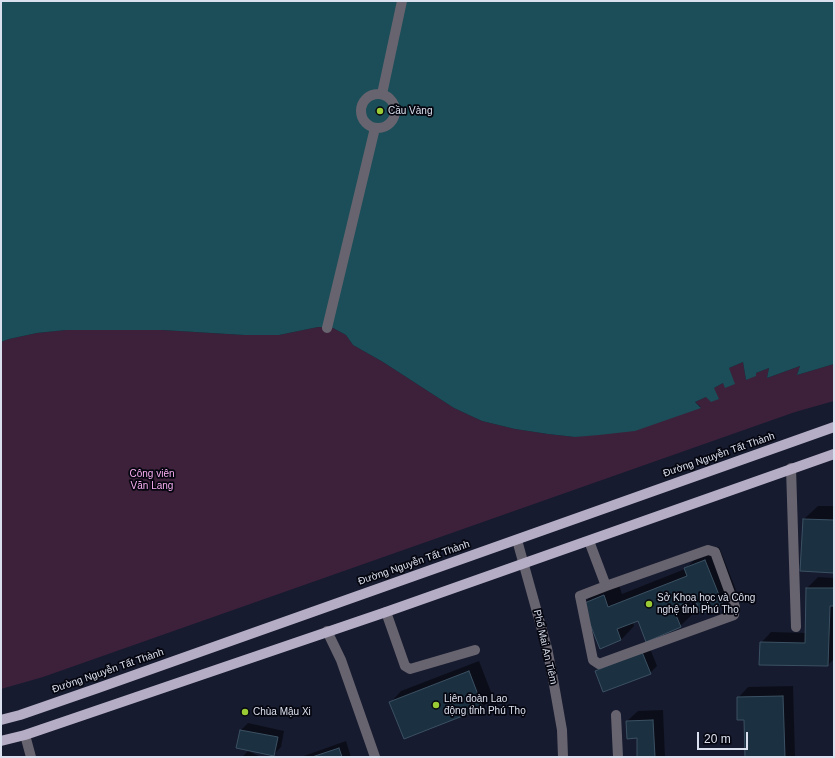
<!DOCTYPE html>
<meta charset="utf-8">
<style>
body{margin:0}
#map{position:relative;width:835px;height:758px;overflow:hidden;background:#161b2f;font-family:Arial,sans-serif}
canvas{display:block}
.frame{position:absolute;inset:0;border:2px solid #dbe0ee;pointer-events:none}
.scale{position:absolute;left:697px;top:732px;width:51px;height:18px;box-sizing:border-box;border:2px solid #dbe0ee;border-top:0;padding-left:5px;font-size:12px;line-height:14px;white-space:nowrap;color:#dbe0ee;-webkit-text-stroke:3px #05060f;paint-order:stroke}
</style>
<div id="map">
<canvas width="835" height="758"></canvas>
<div class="frame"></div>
<div class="scale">20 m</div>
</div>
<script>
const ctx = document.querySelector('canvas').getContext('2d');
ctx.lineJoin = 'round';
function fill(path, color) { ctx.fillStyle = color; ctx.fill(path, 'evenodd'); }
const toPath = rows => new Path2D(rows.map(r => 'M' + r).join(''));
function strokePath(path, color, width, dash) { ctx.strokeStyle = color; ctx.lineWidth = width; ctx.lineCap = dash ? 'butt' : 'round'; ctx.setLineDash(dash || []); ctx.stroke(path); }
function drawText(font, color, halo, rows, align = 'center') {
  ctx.font = font + ' Arial,sans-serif'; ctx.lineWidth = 3.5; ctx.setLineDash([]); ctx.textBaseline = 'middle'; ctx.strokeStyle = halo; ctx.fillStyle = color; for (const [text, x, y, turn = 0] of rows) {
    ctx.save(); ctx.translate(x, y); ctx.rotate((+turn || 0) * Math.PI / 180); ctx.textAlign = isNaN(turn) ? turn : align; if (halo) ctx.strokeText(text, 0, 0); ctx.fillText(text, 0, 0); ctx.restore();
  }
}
fill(toPath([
 [318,327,333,328,346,335,353,345,383,362,454,408,482,421,515,429,548,434,575,437,701,407,695,402,706,397,714,388,723,383,729,368,743,362,746,380,756,373,769,368,767,378,800,366,797,375,834,364,834,401,795,412,43,677,1,689,1,342,9,339,37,333,66,330,162,330,244,335,279,335]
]), '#3d213a');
fill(toPath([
 [1,1,834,1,834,364,797,375,800,366,767,378,769,368,756,373,756,376,746,380,743,362,729,368,735,384,725,388,723,383,714,388,719,399,711,402,706,397,695,402,701,408,635,431,599,435,575,437,548,434,515,429,482,421,454,408,383,362,353,345,346,335,333,328,318,327,279,335,244,335,162,330,66,330,37,333,9,339,1,342]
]), '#1b4e58');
fill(toPath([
 [818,506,834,506,834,572,804,519],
 [719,547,736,590,723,604,701,612,695,598,689,600,694,613,680,626,638,619,633,622,634,626,621,640,583,604,597,590,618,582,622,594,685,569,699,555],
 [818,577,834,578,834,659,828,665,761,643,771,632,806,633,807,588],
 [649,646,657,666,650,673,596,671,603,664],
 [479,661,493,697,483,707,391,702,401,691],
 [793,686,795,757,746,757,745,719,738,698,748,687],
 [663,710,665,757,638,757,638,737,627,721,638,711],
 [248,723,284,731,281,747,274,754,241,730],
 [346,741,351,757,301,757],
 [248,751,261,757,242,757]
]), '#0007');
const building = toPath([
 [803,519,834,520,834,573,800,571,803,519],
 [705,560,723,605,701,614,695,599,673,608,681,627,646,642,638,621,617,629,621,640,600,649,582,604,604,595,608,607,687,576,684,568,705,560],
 [806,588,834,588,834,606,830,606,828,666,759,665,760,642,805,643,806,588],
 [642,652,651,674,603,692,595,671,642,652],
 [469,671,483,708,404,739,389,702,469,671],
 [783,696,785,757,745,757,744,720,737,720,737,697,783,696],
 [653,720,655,757,637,757,637,738,627,739,626,721,653,720],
 [240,730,278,737,274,756,236,748,240,730],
 [339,748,342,757,312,757,339,748]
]);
fill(building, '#1b3040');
strokePath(building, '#3b5163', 1);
strokePath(toPath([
 '361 111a17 17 0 1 1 34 0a17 17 0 1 1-34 0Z',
 [382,94,402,1],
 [327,328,375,128],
 [791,468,796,627],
 [517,540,547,648,553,679,562,730,563,757],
 [589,541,606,586,708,550,715,552,735,607,734,615,599,664,593,660,580,596,606,586],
 [386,612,405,666,410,669,475,650],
 [327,631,341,660,375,757],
 [616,715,618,757],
 [25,735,31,757]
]), '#68646f', 10);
strokePath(toPath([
 [1,720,20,715,98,688,834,427],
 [1,741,25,735,386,612,834,454]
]), '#b5adc5', 10);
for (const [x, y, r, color] of [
 [380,111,4,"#9bcb34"],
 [649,604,4,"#9bcb34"],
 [436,705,4,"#9bcb34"],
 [245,712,4,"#9bcb34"]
]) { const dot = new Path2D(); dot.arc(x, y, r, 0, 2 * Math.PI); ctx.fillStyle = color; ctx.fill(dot); strokePath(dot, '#05060f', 1.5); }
drawText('10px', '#dbe0ee', '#05060f', [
 ["Cầu Vàng",388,111],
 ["Sở Khoa học và Công",657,598],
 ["nghệ tỉnh Phú Thọ",657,610],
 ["Liên đoàn Lao",444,699],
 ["động tỉnh Phú Thọ",444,711],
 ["Chùa Mậu Xi",253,712]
], 'left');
drawText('10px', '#dbe0ee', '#05060f', [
 ["Đường Nguyễn Tất Thành",719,455,-19],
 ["Đường Nguyễn Tất Thành",414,563,-19],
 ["Phố Mai An Tiêm",545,647,77],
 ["Đường Nguyễn Tất Thành",108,671,-19]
]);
drawText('10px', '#f9aef1', '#05060f', [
 ["Công viên",152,474],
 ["Văn Lang",152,486]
]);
</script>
